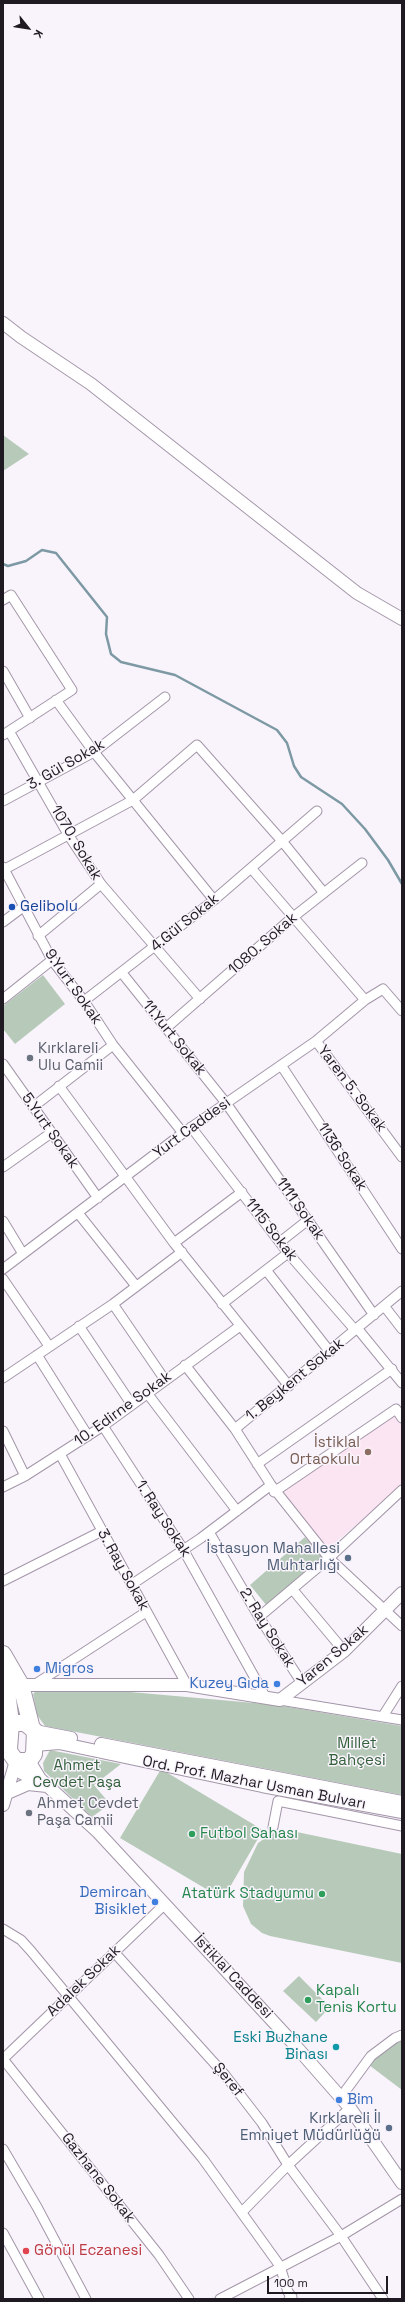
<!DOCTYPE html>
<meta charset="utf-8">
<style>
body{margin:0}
#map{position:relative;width:405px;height:2302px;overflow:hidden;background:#f9f4fc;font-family:"Space Grotesk",sans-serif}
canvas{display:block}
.frame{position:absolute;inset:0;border:4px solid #1f1a22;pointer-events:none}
.north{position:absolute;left:8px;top:8px;width:40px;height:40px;-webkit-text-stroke:3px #f9f4fc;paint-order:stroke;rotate:120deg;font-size:11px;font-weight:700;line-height:16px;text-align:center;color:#1f1a22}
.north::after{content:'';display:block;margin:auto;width:14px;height:18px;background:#1f1a22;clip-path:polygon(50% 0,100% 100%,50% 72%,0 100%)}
.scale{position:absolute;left:267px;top:2276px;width:121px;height:18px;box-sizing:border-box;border:2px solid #1f1a22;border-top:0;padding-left:5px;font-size:12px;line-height:14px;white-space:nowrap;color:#1f1a22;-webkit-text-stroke:3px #f9f4fc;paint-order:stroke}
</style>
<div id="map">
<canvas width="405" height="2302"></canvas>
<div class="frame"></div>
<div class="north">K</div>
<div class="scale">100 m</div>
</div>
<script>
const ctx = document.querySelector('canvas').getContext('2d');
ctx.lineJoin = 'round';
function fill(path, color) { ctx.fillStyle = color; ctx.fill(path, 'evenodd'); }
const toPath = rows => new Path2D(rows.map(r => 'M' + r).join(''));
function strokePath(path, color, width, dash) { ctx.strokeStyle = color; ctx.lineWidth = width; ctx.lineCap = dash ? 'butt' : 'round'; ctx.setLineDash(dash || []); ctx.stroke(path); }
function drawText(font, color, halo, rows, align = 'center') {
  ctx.font = font + ' "Space Grotesk",sans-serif'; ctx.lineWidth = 3; ctx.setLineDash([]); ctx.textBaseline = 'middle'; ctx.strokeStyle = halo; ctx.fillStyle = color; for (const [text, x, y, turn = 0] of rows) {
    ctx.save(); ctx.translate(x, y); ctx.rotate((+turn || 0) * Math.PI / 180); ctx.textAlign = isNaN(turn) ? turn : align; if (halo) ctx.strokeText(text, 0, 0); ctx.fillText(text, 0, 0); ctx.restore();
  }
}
fill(toPath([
 [396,1409,402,1418,402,1486,324,1552,276,1492]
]), '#fbe5f2');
fill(toPath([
 [3,435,29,454,3,471],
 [43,975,65,1004,15,1044,3,1029,3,1006],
 [305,1537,323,1558,267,1606,250,1585],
 [43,1690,119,1691,277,1705,402,1726,402,1795,45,1726,37,1715,33,1694,36,1691],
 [50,1750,121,1764,94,1785,110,1804,92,1817,44,1771,43,1763],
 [161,1769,263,1830,223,1899,120,1838],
 [282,1831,292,1831,402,1854,402,1963,270,1936,262,1933,251,1924,243,1906,244,1872,258,1843,271,1834],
 [299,1976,330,2007,316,2022,283,1991],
 [402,2038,402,2090,369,2065,378,2054]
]), '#b7cab9');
strokePath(toPath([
 [3,564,8,566,26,561,42,550,56,553,107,617,106,634,111,654,121,662,175,675,277,730,287,743,294,766,301,777,342,804,365,829,388,860,402,884]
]), '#7d99a4', 2.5);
const street = toPath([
 [3,600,11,595,72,690,3,735],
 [3,671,30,718],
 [56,700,94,752,214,900],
 [9,731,69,836,101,884,200,999],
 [3,801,94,752,165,697],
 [3,867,52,960,84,1001,113,1045,183,1133],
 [251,868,365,1000],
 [5,869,133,800,197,745,282,841,324,893],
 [3,922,23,907],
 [38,936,101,884],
 [122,973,226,1103,374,1315],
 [3,999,52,960],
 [84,1001,214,900,317,811],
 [166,1028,292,918,362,863],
 [316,1041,402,1157],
 [3,1064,98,1198],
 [281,1065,402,1249],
 [59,1086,174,1243,289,1386],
 [33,1107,113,1045],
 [191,1127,288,1253,355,1330],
 [3,1167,51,1133],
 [78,1213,136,1286],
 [3,1221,23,1254],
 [280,1242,308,1220],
 [174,1243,242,1192],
 [3,1269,183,1133,316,1041,365,1000,383,989,402,1011],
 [266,1270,330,1352],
 [3,1279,49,1346],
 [113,1304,165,1380],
 [222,1304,288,1253],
 [385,1307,402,1329],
 [79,1326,132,1405],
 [357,1328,402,1383],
 [37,1355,88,1436],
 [185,1365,235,1429,271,1485,329,1558,402,1626],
 [3,1378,113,1304,182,1252],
 [147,1393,237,1511],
 [103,1426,183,1549,266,1698],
 [235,1429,402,1291],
 [3,1431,25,1476],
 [60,1454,187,1685],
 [257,1464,392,1369],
 [3,1487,25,1476,103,1426,240,1326],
 [274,1492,396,1409,402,1418],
 [209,1532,259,1617,302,1683],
 [3,1581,102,1531],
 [131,1585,201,1538,271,1485],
 [293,1590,344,1651],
 [259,1617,329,1558,402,1490],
 [34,1685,146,1612],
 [280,1700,402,1720],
 [383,1716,402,1686],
 [273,1827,278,1801,402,1826],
 [3,1929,21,1940,31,1951,203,2159,280,2266,288,2292,292,2297,289,2299],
 [114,1952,225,2075,262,2123,288,2165,341,2236,383,2299],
 [3,2059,159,2255,189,2299],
 [3,2059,165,1904],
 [341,2097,371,2056,395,2038,402,2035],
 [3,2149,37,2207,86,2299],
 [242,2212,288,2165,350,2108],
 [3,2233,39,2299],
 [220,2299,341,2236,402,2199]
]);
const secondary = toPath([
 [3,323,21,337,91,384,357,593,402,619],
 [21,1685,187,1685,280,1700,344,1651,402,1593],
 [35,1731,71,1738],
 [101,1744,402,1802],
 [35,1745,59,1743,262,1786,402,1812],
 [29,1761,40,1779,97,1831,293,2043,350,2108,402,2183],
 [14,1769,41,1783],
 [5,1794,28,1784,47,1786],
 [3,1805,16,1761]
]);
const highway = toPath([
 [3,1654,21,1685,32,1729],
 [3,1679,6,1684,11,1723,9,1749],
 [3,1743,16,1761,29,1761,34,1754,35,1731,25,1723,11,1723]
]);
strokePath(street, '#a396a9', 11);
strokePath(secondary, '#a396a9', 14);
strokePath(highway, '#a396a9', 18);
strokePath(street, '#fff', 9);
strokePath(secondary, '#fff', 12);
strokePath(highway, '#fff', 16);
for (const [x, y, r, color] of [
 [12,907,4,"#1a4fb4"],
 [30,1058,4,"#6b7280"],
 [368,1452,4,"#8d6e63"],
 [348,1558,4,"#5c6f8a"],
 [37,1669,4,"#3f7fe0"],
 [277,1684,4,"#3f7fe0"],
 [29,1813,4,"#6b7280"],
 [192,1834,4,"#2e9e5b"],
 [322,1894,4,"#2e9e5b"],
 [155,1902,4,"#3f7fe0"],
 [308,2000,4,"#2e9e5b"],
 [336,2047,4,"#0f9aa8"],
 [339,2100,4,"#3f7fe0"],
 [389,2128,4,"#5c6f8a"],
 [26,2251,4,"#e0444e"]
]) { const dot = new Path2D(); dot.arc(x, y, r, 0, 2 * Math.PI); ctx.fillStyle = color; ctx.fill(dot); strokePath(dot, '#f9f4fc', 1.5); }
drawText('15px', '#1f1a22', '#f9f4fc', [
 ["3. Gül Sokak",66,765,-30],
 ["1070. Sokak",76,843,59],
 ["4.Gül Sokak",185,923,-39],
 ["1080. Sokak",263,944,-41],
 ["9.Yurt Sokak",73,987,55],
 ["11.Yurt Sokak",174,1038,51],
 ["Yaren 5. Sokak",352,1089,53],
 ["Yurt Caddesi",192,1128,-36],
 ["5.Yurt Sokak",50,1131,55],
 ["1136 Sokak",342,1157,57],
 ["1111 Sokak",300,1209,55],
 ["1115 Sokak",271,1230,52],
 ["1. Beykent Sokak",295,1380,-39],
 ["10. Edirne Sokak",123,1409,-36],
 ["1. Ray Sokak",163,1519,57],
 ["3. Ray Sokak",123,1570,61],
 ["2. Ray Sokak",267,1628,58],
 ["Yaren Sokak",333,1656,-40],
 ["Ord. Prof. Mazhar Usman Bulvarı",254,1783,11],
 ["İstiklal Caddesi",233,1977,47],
 ["Adalek Sokak",84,1981,-44],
 ["Şeref",228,2080,51],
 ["Gazhane Sokak",98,2178,52]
]);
drawText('15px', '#164399', '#f9f4fc', [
 ["Gelibolu",20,907]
], 'left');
drawText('15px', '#5b616d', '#f9f4fc', [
 ["Kırklareli",38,1049],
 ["Ulu Camii",38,1066],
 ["Ahmet Cevdet",37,1804],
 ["Paşa Camii",37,1821]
], 'left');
drawText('15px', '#785e54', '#f9f4fc', [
 ["İstiklal",360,1443],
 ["Ortaokulu",360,1460]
], 'right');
drawText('15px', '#4e5e75', '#f9f4fc', [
 ["İstasyon Mahallesi",340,1549],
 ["Muhtarlığı",340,1566],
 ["Kırklareli İl",381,2119],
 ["Emniyet Müdürlüğü",381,2136]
], 'right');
drawText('15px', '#366cbe', '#f9f4fc', [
 ["Migros",45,1669],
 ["Kuzey Gıda",269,1684,"right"],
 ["Demircan",147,1893,"right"],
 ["Bisiklet",147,1910,"right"],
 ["Bim",347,2100]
], 'left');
drawText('15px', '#34613c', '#f9f4fc', [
 ["Millet",357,1744],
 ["Bahçesi",357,1761],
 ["Ahmet",77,1766],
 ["Cevdet Paşa",77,1783]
]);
drawText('15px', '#27864d', '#f9f4fc', [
 ["Futbol Sahası",200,1834],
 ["Atatürk Stadyumu",314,1894,"right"],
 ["Kapalı",316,1991],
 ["Tenis Kortu",316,2008]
], 'left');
drawText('15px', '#0d838f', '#f9f4fc', [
 ["Eski Buzhane",328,2038],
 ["Binası",328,2055]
], 'right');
drawText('15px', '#be3a42', '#f9f4fc', [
 ["Gönül Eczanesi",34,2251]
], 'left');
</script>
